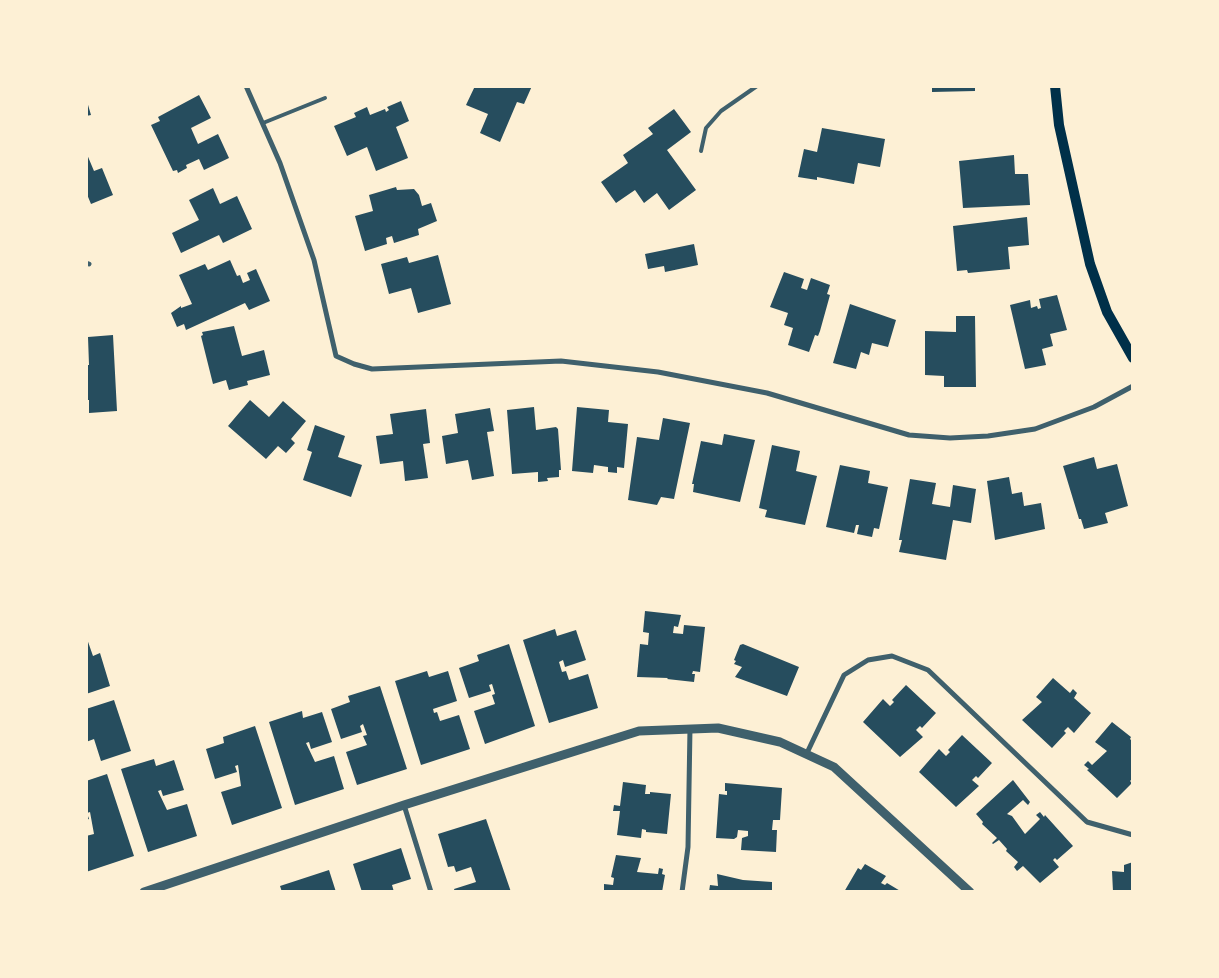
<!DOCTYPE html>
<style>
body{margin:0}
#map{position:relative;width:1219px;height:978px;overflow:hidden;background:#fdf0d5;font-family:"Work Sans",sans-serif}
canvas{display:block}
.frame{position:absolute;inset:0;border:88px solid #fdf0d5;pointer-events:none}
</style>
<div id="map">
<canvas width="1219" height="978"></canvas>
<div class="frame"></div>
</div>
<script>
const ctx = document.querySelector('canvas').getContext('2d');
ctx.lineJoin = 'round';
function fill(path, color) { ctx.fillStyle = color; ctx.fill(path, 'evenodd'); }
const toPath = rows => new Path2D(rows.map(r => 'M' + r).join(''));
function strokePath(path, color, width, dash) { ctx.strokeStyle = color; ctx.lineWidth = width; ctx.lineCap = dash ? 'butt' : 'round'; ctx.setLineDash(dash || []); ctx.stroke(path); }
fill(toPath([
 [475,86,532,86,524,104,517,102,500,142,480,133,488,114,466,105],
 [932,86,975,86,975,91,932,92],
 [199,95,211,118,191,128,198,144,218,134,229,158,204,170,199,159,186,165,187,168,178,173,177,170,173,171,151,125,160,121,158,117],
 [86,98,91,115,86,116],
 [401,101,409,121,396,127,408,158,376,171,367,147,347,156,334,126,356,117,354,113,367,107,370,115,385,109,386,112,389,110,387,107],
 [674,109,691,132,667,150,696,190,669,210,657,193,644,203,635,190,616,203,601,182,628,163,623,155,653,134,648,128],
 [822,128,885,139,880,167,858,163,854,184,817,177,817,180,798,177,804,149,817,152],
 [86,152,94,171,102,168,113,195,91,204,86,192],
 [1014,155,1015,174,1028,174,1030,205,963,208,959,161],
 [396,187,397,190,414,189,419,195,422,206,431,203,437,221,418,229,419,235,394,243,392,236,386,238,387,244,365,251,355,216,373,211,369,195],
 [213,188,220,204,237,196,252,229,223,243,219,235,181,253,172,233,199,220,189,200],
 [1027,217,1029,245,1008,247,1010,269,968,273,967,270,957,271,953,226],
 [694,244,698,265,665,272,664,266,648,269,645,254],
 [438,255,451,304,418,313,411,288,389,294,381,264,407,257,409,263],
 [230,260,237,276,240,275,243,283,250,280,247,273,256,269,270,301,249,310,245,303,186,330,184,324,177,327,171,313,181,306,181,308,192,304,179,275,205,264,208,270],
 [784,272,804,279,801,288,807,290,811,278,830,285,827,294,830,295,820,331,818,336,815,335,809,352,788,345,793,328,784,325,788,313,770,307],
 [1057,295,1067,330,1050,334,1053,346,1042,349,1046,365,1025,369,1010,305,1030,300,1031,308,1037,306,1038,309,1041,308,1039,299],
 [850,304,896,320,888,347,872,343,869,355,861,352,856,369,833,363],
 [956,316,975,316,976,387,944,387,944,376,925,375,925,331,956,332],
 [234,326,242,356,264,350,270,375,247,381,248,385,229,390,226,380,213,384,201,336,203,335,202,332],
 [113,335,117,411,89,413,89,400,86,400,86,365,89,365,88,337],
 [250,400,269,417,283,401,306,421,291,439,295,443,286,453,278,446,266,459,228,426],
 [534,407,536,430,556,427,558,429,561,470,559,470,559,477,547,478,548,481,538,482,538,472,512,474,507,410],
 [577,407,609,410,608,422,628,424,624,468,617,467,617,473,608,472,608,467,594,465,593,473,572,471],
 [490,408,494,431,487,432,494,476,472,480,468,460,446,464,442,436,458,433,455,414],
 [426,409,430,443,423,444,428,478,405,481,403,461,380,464,376,436,393,434,390,414],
 [663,418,690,423,674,499,661,497,657,505,628,500,637,437,659,440],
 [315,425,345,436,338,457,362,465,351,497,303,480,312,452,307,450],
 [724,434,755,440,740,502,693,492,694,484,692,484,701,441,722,445],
 [772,445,800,451,796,471,817,476,805,525,765,517,767,510,759,508],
 [1094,457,1097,469,1117,464,1128,506,1105,513,1108,523,1084,529,1081,519,1079,519,1063,466],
 [840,465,870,471,868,483,888,487,879,529,874,528,872,537,857,534,859,525,856,525,854,533,826,527],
 [1009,477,1012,494,1022,492,1024,506,1041,503,1045,529,995,540,987,481],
 [910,479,936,483,932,504,950,507,953,485,976,489,971,523,953,520,946,560,899,552,902,540,899,540],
 [645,611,681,615,678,627,674,626,673,633,683,634,684,625,705,627,700,672,693,671,692,674,695,674,694,682,667,679,668,678,637,677,640,644,648,645,649,633,643,632],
 [555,629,557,636,576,630,586,660,565,667,563,660,559,662,562,672,566,671,569,680,588,674,598,708,549,723,523,640],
 [86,636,93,656,100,653,110,686,86,694],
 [509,644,535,726,485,744,474,711,495,704,492,695,495,694,492,684,489,685,491,691,469,698,459,668,479,661,477,655],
 [743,644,799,667,787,696,735,677,742,667,734,664,736,661,734,660,740,645],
 [427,671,429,677,448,671,457,701,433,709,434,713,437,712,440,721,459,715,470,749,421,765,395,681],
 [1053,678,1070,693,1073,689,1077,693,1074,698,1091,713,1074,733,1068,727,1064,731,1066,733,1052,748,1022,720,1042,702,1036,697],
 [906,685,936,713,922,728,920,726,916,730,923,737,900,757,863,722,883,699,890,706,894,702,892,700],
 [380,686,407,769,357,785,346,752,367,745,363,736,367,735,363,724,360,726,362,732,341,739,331,709,350,702,348,696],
 [114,700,131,751,101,761,94,739,86,742,86,709],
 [302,711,303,718,322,712,332,742,311,749,309,742,306,743,315,762,334,756,344,789,295,805,269,722],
 [1112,722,1131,737,1130,739,1133,742,1133,778,1130,781,1132,783,1117,798,1087,770,1089,769,1084,765,1088,761,1092,765,1107,751,1095,742],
 [255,726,282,808,232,825,221,792,241,786,238,765,235,766,237,772,215,779,206,749,224,743,223,737],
 [962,735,992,763,978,778,976,776,972,780,979,786,956,807,919,772,939,749,946,756,950,752,948,750],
 [154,759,156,766,174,760,184,790,163,796,161,790,158,791,167,810,187,804,197,836,148,852,121,769],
 [107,774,134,856,86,872,86,836,94,834,90,812,87,813,89,819,86,820,86,781],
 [1013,780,1030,802,1028,805,1023,800,1007,814,1012,816,1025,834,1040,819,1036,815,1040,812,1044,817,1045,815,1073,846,1057,860,1055,858,1053,860,1059,867,1040,883,1023,866,1017,871,1014,867,1018,862,1006,851,1007,849,999,840,993,844,992,843,997,838,982,824,983,822,976,814],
 [623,782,646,785,645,794,650,794,650,792,671,794,667,834,646,832,646,830,642,829,641,838,617,835,620,811,613,811,614,805,620,806],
 [725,783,782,788,780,820,773,820,772,830,777,830,776,852,741,850,742,838,748,836,748,831,738,830,737,837,734,839,716,838,719,794,727,795,727,791,725,791],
 [486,819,511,892,455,892,454,889,476,882,471,867,456,872,454,866,448,867,438,834],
 [401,848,411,879,392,885,394,892,362,892,353,864],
 [616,855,641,858,637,872,658,874,659,868,663,869,662,874,665,875,662,892,604,890,604,884,613,885,614,878,611,877],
 [1133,862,1133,892,1113,892,1112,871,1124,872,1124,865],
 [865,864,886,876,881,883,885,885,887,883,902,892,844,892,858,868,861,870],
 [329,870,336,892,282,892,280,886],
 [717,874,743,880,772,882,772,892,709,892,710,885,718,886]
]), '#264d5e');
strokePath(toPath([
 [263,123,325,98],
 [701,151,706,128,721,111,757,86]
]), '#3f606c', 4);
strokePath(toPath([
 [246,86,280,163,314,260,336,356,354,364,372,369,561,361,658,372,767,393,909,435,950,438,988,436,1035,429,1094,407,1133,386],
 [86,263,89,264],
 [806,755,844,675,868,660,892,656,928,670,1087,822,1133,835],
 [404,805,431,892],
 [682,892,688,847,690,728]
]), '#3f606c', 5);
strokePath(toPath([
 [144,892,404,805,639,731,718,728,780,742,834,767,970,892]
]), '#3f606c', 9);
strokePath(toPath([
 [1055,86,1059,125,1090,264,1107,312,1133,358]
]), '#003049', 10);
</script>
